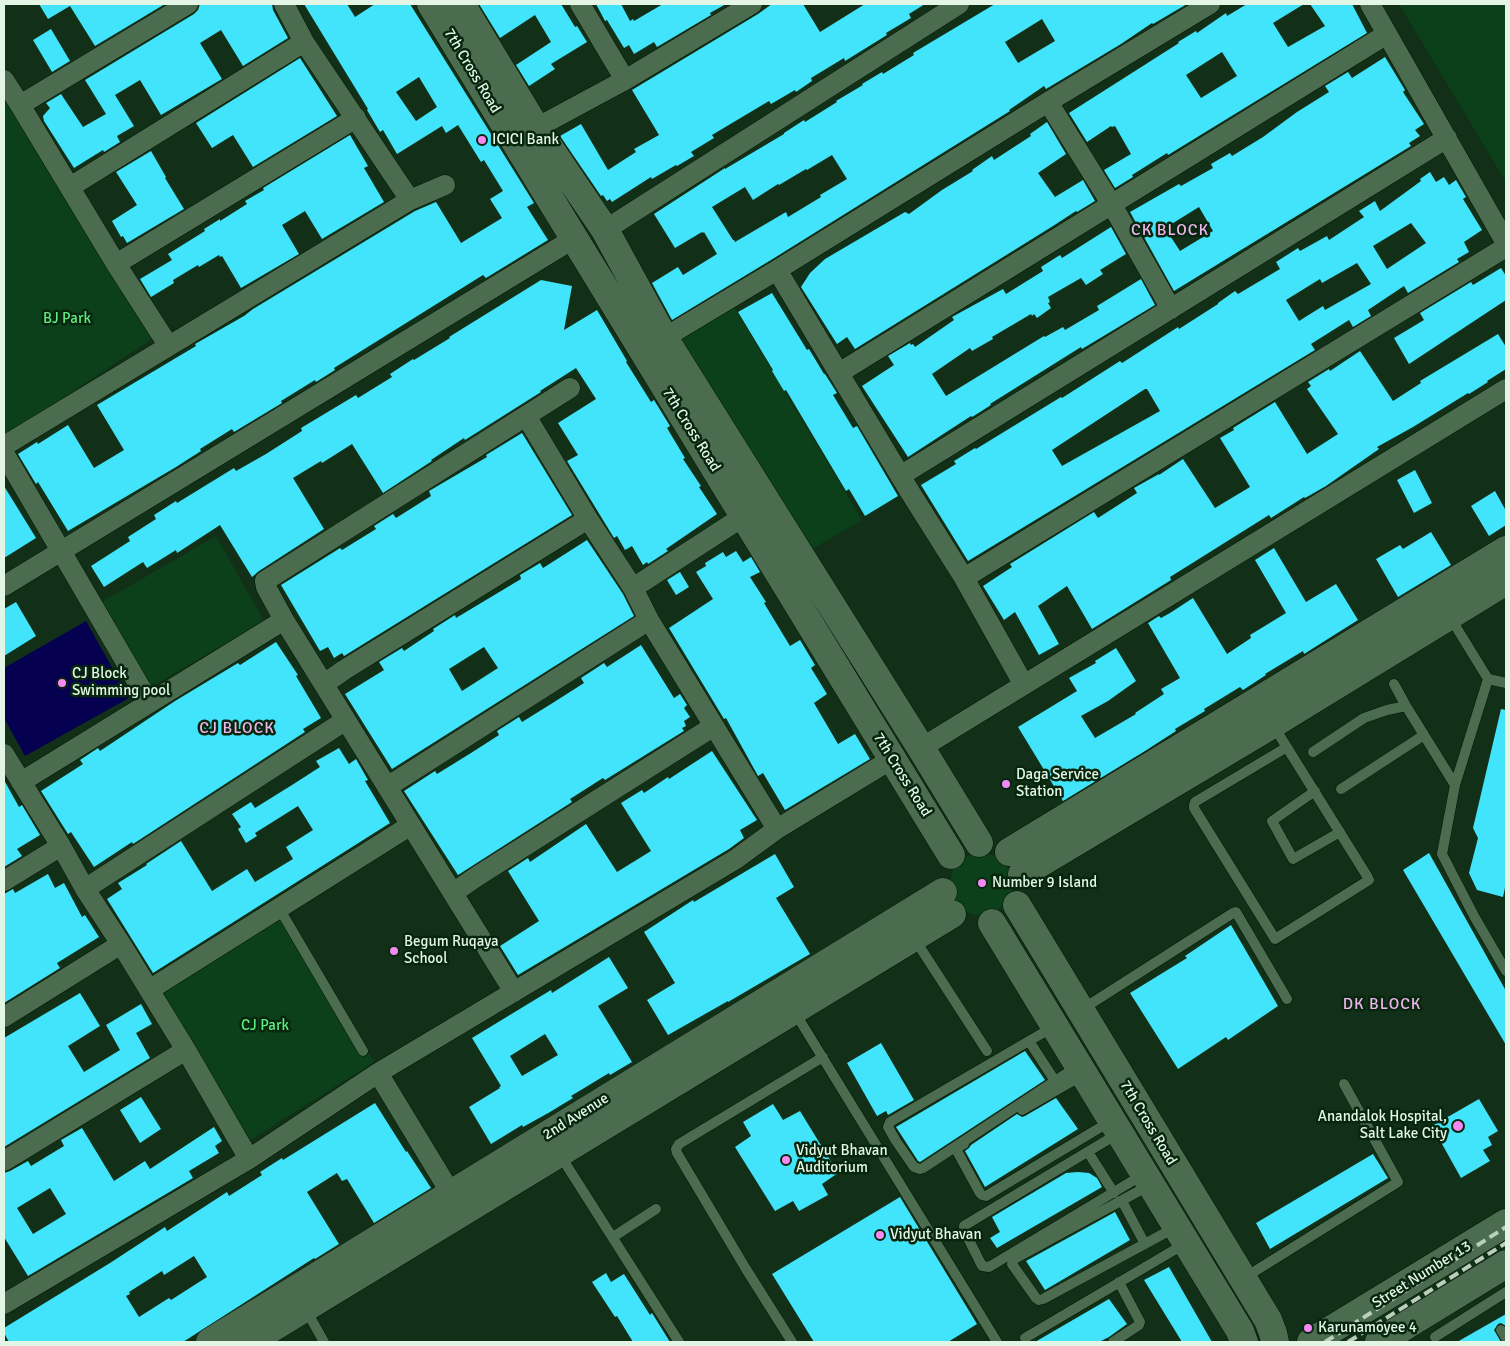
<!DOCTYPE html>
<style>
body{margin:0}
#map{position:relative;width:1510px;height:1346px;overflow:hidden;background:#123018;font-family:Signika,sans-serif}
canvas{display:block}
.frame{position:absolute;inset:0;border:5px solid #e3f5e5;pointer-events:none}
</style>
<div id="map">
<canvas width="1510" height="1346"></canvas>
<div class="frame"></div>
</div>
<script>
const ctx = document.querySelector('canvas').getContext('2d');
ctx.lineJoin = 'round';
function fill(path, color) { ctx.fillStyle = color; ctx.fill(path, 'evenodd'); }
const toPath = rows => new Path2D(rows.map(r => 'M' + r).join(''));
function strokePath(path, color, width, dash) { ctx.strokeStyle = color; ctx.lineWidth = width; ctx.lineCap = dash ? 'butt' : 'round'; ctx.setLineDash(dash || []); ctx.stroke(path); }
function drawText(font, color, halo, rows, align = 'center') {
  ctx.font = font + ' Signika,sans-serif'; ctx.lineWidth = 5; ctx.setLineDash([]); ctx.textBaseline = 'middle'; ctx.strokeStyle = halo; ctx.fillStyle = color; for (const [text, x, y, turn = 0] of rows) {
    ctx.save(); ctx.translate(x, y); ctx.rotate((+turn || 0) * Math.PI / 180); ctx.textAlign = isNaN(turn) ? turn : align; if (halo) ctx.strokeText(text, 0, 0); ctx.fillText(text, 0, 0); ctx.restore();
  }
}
fill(toPath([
 [1399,4,1506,4,1506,182],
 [4,97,152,339,4,437],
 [729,299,862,520,807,552,683,359,682,341,688,324],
 [216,536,264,621,151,687,102,602],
 '950 884a31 31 0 1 1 62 0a31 31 0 1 1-62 0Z',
 [284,912,374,1062,247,1142,157,990]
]), '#0b401a');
fill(toPath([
 [86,621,129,698,25,756,4,718,4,668]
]), '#050050');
fill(toPath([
 [39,4,165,4,95,46,70,6,48,19],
 [200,4,272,4,273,10,288,38,243,66,221,30,200,43,222,79,161,115,140,80,115,95,134,126,117,136,120,142,104,152,103,150,74,168,44,121,43,116,50,108,46,103,61,94,83,127,106,114,85,80,194,14,198,10],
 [304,4,347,4,355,17,375,4,410,4,534,203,527,207,548,240,486,278,483,275,334,368,335,370,316,382,315,380,281,401,282,403,234,432,232,429,200,449,201,451,176,467,68,531,38,482,36,484,18,454,37,442,38,444,68,425,94,468,124,450,97,405,196,346,195,344,244,316,253,309,415,211,436,202,461,243,502,218,490,199,503,191,484,160,481,162,458,125,446,133,442,126,397,154,383,130,380,132,367,110,368,109],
 [419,77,437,107,416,121,396,92],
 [479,4,561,4,575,27,577,26,587,42,551,64,555,69,529,86,516,65,551,42,535,15,500,38],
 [596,4,621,4,630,21,633,19,634,21,663,4,726,4,710,13,711,15,657,47,654,42,634,54,629,45,624,48,607,20,605,21],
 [772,4,803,4,820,32,865,4,925,4,909,14,911,18,886,33,887,35,845,61,844,58,811,78,812,81,796,92,795,90,771,104,769,101,712,135,714,138,691,152,694,156,677,166,676,165,652,179,651,177,612,202,610,199,607,201,603,195,601,196,560,136,581,124,608,170,636,152,634,149,659,135,632,90,758,14],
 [995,4,1187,4,1153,24,1152,23,1121,44,1046,89,1044,86,1009,110,1010,111,771,260,672,320,652,283,678,267,683,275,717,254,704,232,703,233,702,232,675,248,654,214,725,168,725,169,784,134,784,133,804,120,805,122,837,102,836,101,863,85,862,84,882,72,883,74,914,55,913,53],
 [1042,19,1055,41,1018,63,1005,42],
 [832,155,847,179,820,195,821,197,788,217,786,212,735,242,734,240,733,240,712,207,745,187,753,200,778,184,779,185,806,169,807,170],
 [1247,4,1304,4,1273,23,1288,47,1325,26,1310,4,1352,4,1367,33,1168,155,1167,153,1132,175,1133,177,1115,188,1104,170,1131,154,1115,126,1112,127,1111,126,1087,142,1069,113,1179,43,1178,42,1196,31,1197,33,1226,13,1227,16],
 [1222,52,1237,76,1201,98,1186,75],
 [51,29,70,61,52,72,33,40],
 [1385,57,1405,90,1403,92,1424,124,1415,130,1420,136,1409,143,1411,146,1174,291,1130,212,1179,184,1181,186,1213,168,1211,164,1230,153,1232,156,1263,137,1297,112,1329,92,1325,86,1348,72,1352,78],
 [1199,207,1213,231,1180,251,1165,228],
 [300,58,337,116,253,167,233,135,212,148,196,123],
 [1047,122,1066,154,1038,173,1055,197,1083,180,1095,201,1077,212,1076,211,1053,226,855,349,847,337,837,344,801,287,810,273,825,259,905,212,909,214,942,190,973,171,972,170,992,156,994,160,1031,136,1030,134],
 [350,135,368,166,364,168,384,202,322,239,305,211,282,225,299,254,241,288,222,256,220,257,219,255,199,267,198,265,173,280,174,283,151,297,140,279,172,260,168,254,205,231,204,229,220,219,220,221,247,204,245,201,264,190,263,188],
 [151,151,166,177,165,178,184,209,127,243,123,236,121,237,112,221,137,205,116,172],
 [1430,172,1436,182,1444,177,1449,185,1456,180,1466,197,1463,199,1482,230,1464,242,1469,252,1457,259,1459,262,1408,293,1404,286,1368,310,1371,316,1353,327,1349,320,1311,344,1315,350,968,561,921,485,956,464,954,461,975,448,976,449,1061,397,1062,398,1120,361,1122,363,1178,327,1179,329,1218,304,1218,303,1235,291,1238,294,1280,269,1276,262,1298,248,1300,251,1327,236,1329,240,1364,217,1359,211,1375,201,1380,211,1421,181,1420,179],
 [1411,223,1426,243,1387,269,1373,246],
 [1357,263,1371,284,1325,310,1323,306,1299,321,1286,300,1320,279,1322,283],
 [1145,389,1147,389,1160,411,1062,466,1052,450],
 [1111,227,1126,254,1100,270,1103,274,1086,285,1081,278,1048,297,1050,302,1048,303,1051,308,1037,318,1034,314,1032,316,1031,314,992,337,993,339,972,351,970,348,932,374,946,396,1044,336,1045,337,1063,327,1065,330,1099,310,1097,306,1141,279,1155,305,1082,349,1081,347,990,404,991,405,980,412,972,417,971,416,908,457,862,386,894,365,888,356,910,343,911,345,913,344,915,347,954,320,952,317,1003,289,1006,294,1043,271,1041,267,1060,255,1062,258],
 [1501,268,1506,276,1506,300,1409,364,1394,338,1424,320,1420,313,1471,282,1473,285],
 [541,280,572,286,564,330,597,310,627,361,626,362,651,402,654,400,670,426,667,428,685,458,683,459,701,486,699,487,717,514,666,549,668,551,648,564,647,562,643,565,632,546,625,550,617,536,614,538,567,461,578,455,558,423,596,399,576,368,540,391,541,392,465,440,464,438,431,460,432,461,383,493,352,444,322,463,321,461,293,478,324,529,259,571,252,577,220,525,177,553,176,550,147,568,143,562,104,587,91,566,130,541,128,537,156,519,154,515,176,501,177,503,234,468,236,471,266,454,302,431,301,428,356,395,358,398,392,377,390,374,413,359,414,360,450,338,449,337],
 [772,293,807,350,809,349,824,374,825,374,837,393,833,395,853,428,857,426,898,496,865,516,849,489,846,491,786,390,784,391,772,371,773,370,738,312],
 [1498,334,1506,347,1506,369,1487,381,1488,382,1469,394,1468,393,1413,427,1377,447,1379,449,1326,486,1305,498,1304,497,1271,518,1269,515,1170,577,1171,580,1092,629,1067,586,1038,606,1059,644,1039,655,1015,612,1004,620,983,586,1012,567,1010,564,1094,512,1098,518,1137,493,1134,488,1150,479,1159,474,1159,475,1183,459,1215,508,1250,487,1220,438,1234,430,1233,428,1275,402,1307,454,1338,434,1307,389,1311,386,1308,382,1329,369,1330,371,1360,351,1393,401,1421,383,1420,381],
 [522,433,572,515,344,656,342,653,334,658,328,647,320,651,281,585,337,550,340,548,342,550,376,529,374,526,393,514,396,518,431,496,429,491,487,457,486,455],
 [1415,470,1432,503,1414,513,1397,480],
 [4,486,36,538,4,558],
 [1495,491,1506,511,1506,525,1489,536,1471,506],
 [1431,532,1451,565,1398,597,1376,559,1400,545,1403,549],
 [587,540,623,594,634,616,392,769,345,694,384,670,379,662,402,648,404,651,434,631,433,629,455,615,456,618,521,579,520,575,540,563,543,568],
 [484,647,498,668,462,691,449,669],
 [1274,548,1306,602,1336,584,1358,620,1304,654,1303,651,1265,674,1266,675,1243,690,1240,687,1204,709,1205,711,1175,729,1176,731,1145,751,1063,801,1018,727,1077,691,1069,678,1096,663,1095,661,1116,648,1136,681,1108,701,1081,716,1095,738,1136,714,1135,713,1164,694,1161,689,1180,678,1148,623,1159,616,1161,618,1170,613,1193,598,1227,654,1251,638,1250,635,1286,613,1255,560],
 [736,551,743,562,751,557,760,572,750,577,766,602,764,603,790,646,800,640,815,665,811,668,827,694,814,703,838,744,855,734,870,759,785,810,763,773,758,776,726,718,724,719,669,628,713,599,696,572,706,566,705,563,723,552,726,557],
 [680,572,689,587,676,595,667,580],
 [16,602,36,636,4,656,4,609],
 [276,642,298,675,296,676,321,718,303,729,305,732,133,844,132,842,94,867,71,832,68,834,41,791,83,764,80,760,98,748,100,751,175,701,238,663,240,665],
 [641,645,674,698,680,694,687,705,684,708,690,717,684,721,686,726,682,728,684,731,605,780,603,778,570,799,572,802,458,875,404,791,435,771,437,774,471,753,499,735,497,731,519,717,522,722,551,704,584,683,581,678,604,663,607,667],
 [1501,709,1506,710,1506,883,1503,897,1477,890,1469,873,1478,838,1473,828],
 [339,748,349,764,356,759,368,780,365,781,390,823,153,973,107,899,122,889,118,883,147,865,146,864,181,841,212,891,247,869,255,882,293,859,286,847,313,830,298,806,255,833,257,836,246,843,238,829,241,827,232,814,251,802,255,808,292,785,320,767,316,761],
 [712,751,757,820,740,830,744,838,729,849,518,975,500,946,539,921,508,871,528,858,530,862,586,824,617,872,651,851,621,803,642,790,644,793,668,777,669,779],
 [4,780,19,807,22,805,40,835,17,849,22,856,4,867],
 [1429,853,1506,991,1506,1045,1403,870],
 [775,854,794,887,776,898,810,954,728,1002,728,1001,668,1035,647,1000,675,983,644,932,693,900,694,902],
 [48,874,55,888,64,883,82,917,85,915,99,937,57,963,60,968,4,1003,4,894,13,889,15,893],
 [1231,925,1278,1006,1228,1040,1226,1037,1178,1069,1130,993,1187,958,1185,956],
 [609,957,628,988,598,1006,632,1062,610,1075,609,1073,571,1096,573,1098,550,1112,523,1127,522,1125,491,1144,469,1107,500,1088,499,1087,501,1086,472,1038,551,990,552,993],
 [545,1034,558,1055,522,1076,510,1056],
 [80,993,100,1026,68,1046,84,1072,120,1050,106,1025,141,1004,152,1024,136,1033,150,1058,4,1147,4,1038],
 [881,1043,914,1100,888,1115,886,1111,877,1116,847,1063],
 [1025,1051,1045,1080,920,1162,918,1161,896,1127],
 [141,1097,161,1129,140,1143,120,1110],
 [1056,1098,1078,1129,985,1187,965,1151,969,1148,971,1145,1017,1114,1022,1117,1025,1116],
 [1479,1099,1498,1131,1488,1137,1492,1145,1483,1150,1490,1161,1461,1178,1432,1126],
 [375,1103,406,1152,407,1151,431,1188,374,1223,347,1179,342,1181,337,1173,307,1192,339,1244,315,1259,314,1258,183,1342,9,1342,4,1333,4,1328,110,1263,165,1227,167,1231,227,1192,229,1196,262,1175,260,1172,282,1158,283,1160],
 [194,1256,207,1277,171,1300,169,1298,139,1317,126,1296,130,1294,129,1292,162,1271,164,1275],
 [773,1104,783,1120,800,1111,838,1173,822,1184,828,1195,799,1211,793,1201,775,1211,735,1147,751,1136,743,1122],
 [214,1127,222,1141,215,1146,219,1153,189,1171,193,1178,28,1276,4,1237,4,1173,10,1171,28,1161,31,1166,64,1146,61,1140,82,1128,114,1181,145,1161,150,1169],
 [50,1188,66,1214,33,1234,17,1208],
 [1373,1154,1388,1178,1270,1249,1256,1223],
 [1078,1172,1089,1173,1097,1178,1102,1187,997,1248,990,1238,1000,1232,992,1217,1066,1173],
 [900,1197,977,1324,948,1342,814,1342,772,1274],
 [1115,1212,1130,1240,1045,1290,1026,1261],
 [1169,1267,1212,1342,1182,1342,1144,1280],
 [606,1273,611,1282,624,1274,650,1315,652,1313,670,1342,633,1342,617,1316,615,1317,592,1282],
 [1109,1299,1127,1324,1109,1337,1099,1342,1035,1342],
 [1506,1314,1506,1326,1501,1323,1498,1324,1494,1330,1501,1342,1457,1342]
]), '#41e4fa');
const lane = toPath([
 [1450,617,1488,679,1506,683],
 [1394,684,1406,706,1455,785,1488,679],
 [1273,725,1367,876,1369,880,1275,939,1194,808,1194,805,1195,802,1287,747],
 [1313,752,1364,718,1387,710,1406,706],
 [1455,785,1442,854,1474,916,1506,971],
 [1341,789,1424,735],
 [1315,791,1272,821,1293,859,1340,832],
 [279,908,363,1051],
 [914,938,987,1051],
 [1081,1010,1233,913,1236,912,1287,999],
 [794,1011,997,1342],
 [1053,1027,890,1122,888,1127,896,1141,914,1167,920,1169,923,1168,1078,1066],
 [1029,1041,1055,1081],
 [1022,1110,1083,1075],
 [1119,1133,967,1224,964,1226,964,1230,982,1266,989,1267,1144,1174],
 [964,1144,960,1146,957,1151,980,1193,982,1195,986,1196,1111,1121],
 [1088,1152,1114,1193],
 [560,1155,679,1342],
 [1150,1185,1014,1259,1012,1264,1036,1298,1039,1300,1043,1299,1176,1227],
 [1122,1201,1145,1244],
 [613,1237,656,1209],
 [1244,1278,1398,1182,1344,1084],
 [306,1310,324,1342],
 [1501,1330,1506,1338],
 [1435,1337,1506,1292],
 [1025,1338,1186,1243],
 [792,1342,746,1269,677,1153,676,1149,679,1144,823,1057],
 [1113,1342,1139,1325,1140,1322,1119,1282]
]);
const street = toPath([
 [284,4,304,42,410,200],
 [580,4,625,80],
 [1370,4,1506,243],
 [4,80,20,105,116,264,168,345],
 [1048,102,1112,205,1171,309],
 [20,105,188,4],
 [536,128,625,80,752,4],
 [70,187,304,42],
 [605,230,959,4],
 [116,264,356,118],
 [777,270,910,492,964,578,1024,685],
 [664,338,777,270,1048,102,1210,4],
 [839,373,1387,34],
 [526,416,588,519,633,588,649,620,777,829],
 [4,446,410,200,445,185],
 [4,453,149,702],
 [900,476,1447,138],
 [964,578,1506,247],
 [4,586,573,239],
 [633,588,744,516],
 [324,684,344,670,588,519],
 [921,748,1506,389],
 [4,754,61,846,85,889,121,944,186,1050,249,1159],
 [21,782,284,620],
 [387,787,649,620],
 [4,881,61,846],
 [85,889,346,720],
 [453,893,476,877,714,726],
 [149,990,411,825],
 [514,992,284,620,266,587,265,581,570,388],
 [4,1017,121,944],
 [378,1073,458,1205],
 [4,1161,186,1050],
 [4,1304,249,1159,378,1073,736,859,777,829,892,759]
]);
const secondary = toPath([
 [431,4,951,855],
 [461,4,536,128,605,230,664,338,921,748,979,843],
 [1009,852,1506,550],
 [1022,874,1273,724,1506,581],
 [1017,905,1268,1320,1273,1333,1275,1342],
 [992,923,1240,1331,1244,1342],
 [210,1342,943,892],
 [249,1342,952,914],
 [1311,1342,1506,1223],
 [1379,1342,1506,1264]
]);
strokePath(lane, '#001803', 11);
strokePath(street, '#001803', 21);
strokePath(secondary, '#001803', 29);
strokePath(lane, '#4c6c50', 10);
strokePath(street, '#4c6c50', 20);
strokePath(secondary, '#4c6c50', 28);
strokePath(toPath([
 [1325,1342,1506,1227],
 [1348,1342,1506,1243]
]), '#bacebc', 4, [10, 5]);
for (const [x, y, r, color] of [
 [482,140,5,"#f489f1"],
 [62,683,5,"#f489f1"],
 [1006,784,5,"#f489f1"],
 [982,883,5,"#f489f1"],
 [394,951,5,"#f489f1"],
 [1458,1126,6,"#f489f1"],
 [786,1160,5,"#f489f1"],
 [880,1235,5,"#f489f1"],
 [1308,1328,5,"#f489f1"]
]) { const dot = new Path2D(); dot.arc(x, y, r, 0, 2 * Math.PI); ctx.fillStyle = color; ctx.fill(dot); strokePath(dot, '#07260e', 2); }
drawText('15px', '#e3f5e5', '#07260e', [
 ["7th Cross Road",472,71,59],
 ["7th Cross Road",691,430,58],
 ["7th Cross Road",902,775,58],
 ["2nd Avenue",576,1117,-32],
 ["7th Cross Road",1148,1123,59],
 ["Street Number 13",1422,1275,-32]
]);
drawText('15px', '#e3f5e5', '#07260e', [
 ["ICICI Bank",492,140],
 ["CJ Block",72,674],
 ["Swimming pool",72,691],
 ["Daga Service",1016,775],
 ["Station",1016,792],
 ["Number 9 Island",992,883],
 ["Begum Ruqaya",404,942],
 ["School",404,959],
 ["Anandalok Hospital,",1447,1117,"right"],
 ["Salt Lake City",1447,1134,"right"],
 ["Vidyut Bhavan",796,1151],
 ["Auditorium",796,1168],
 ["Vidyut Bhavan",890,1235],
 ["Karunamoyee 4",1318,1328]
], 'left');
drawText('15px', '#5fee7f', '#07260e', [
 ["BJ Park",67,319],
 ["CJ Park",265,1026]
]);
ctx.letterSpacing = '1px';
drawText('16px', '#f0b5ed', '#07260e', [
 ["CK BLOCK",1170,231],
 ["CJ BLOCK",237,729],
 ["DK BLOCK",1382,1005]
]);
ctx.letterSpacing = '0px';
</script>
